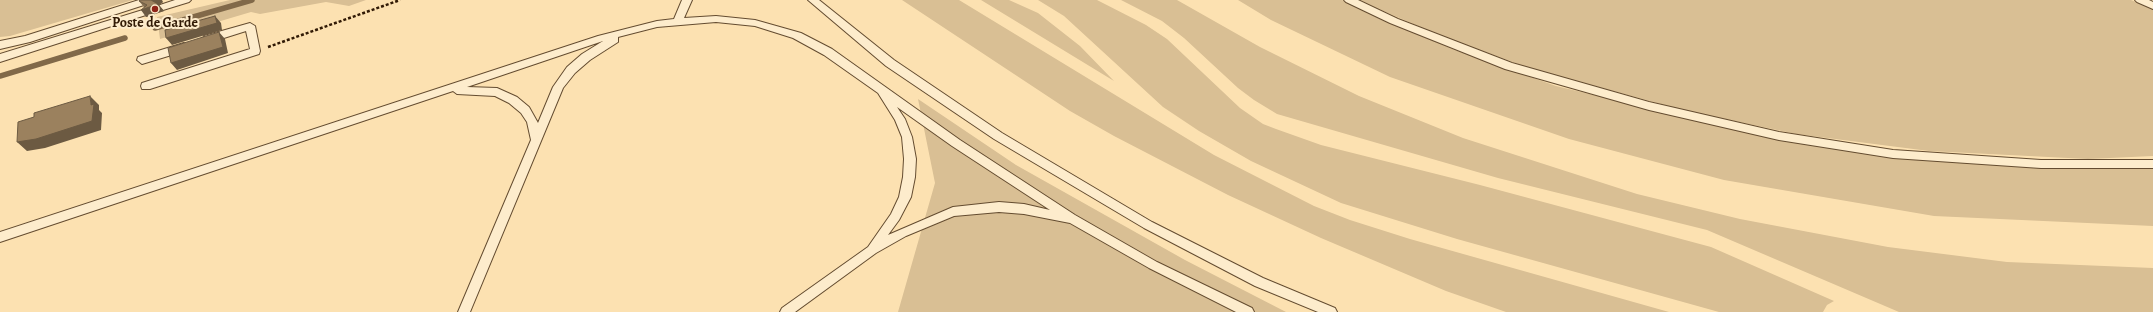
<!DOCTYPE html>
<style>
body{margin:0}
canvas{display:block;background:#fce1b1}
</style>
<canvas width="2153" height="312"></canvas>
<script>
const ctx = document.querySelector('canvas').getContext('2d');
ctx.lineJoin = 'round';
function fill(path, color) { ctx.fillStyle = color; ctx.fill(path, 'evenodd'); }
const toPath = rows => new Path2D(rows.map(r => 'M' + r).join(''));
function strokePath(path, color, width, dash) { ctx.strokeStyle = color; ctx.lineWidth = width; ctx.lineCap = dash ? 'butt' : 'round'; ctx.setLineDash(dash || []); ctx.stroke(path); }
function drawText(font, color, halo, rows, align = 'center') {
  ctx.font = font + ' Alegreya,serif'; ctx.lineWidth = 4; ctx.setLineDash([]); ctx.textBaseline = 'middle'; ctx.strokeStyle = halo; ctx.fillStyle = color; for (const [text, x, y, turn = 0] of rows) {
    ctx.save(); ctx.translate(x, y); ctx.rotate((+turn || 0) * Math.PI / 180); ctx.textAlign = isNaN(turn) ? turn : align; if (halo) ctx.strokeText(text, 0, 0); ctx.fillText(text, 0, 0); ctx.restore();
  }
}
fill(toPath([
 [0,0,133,0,10,36,0,37],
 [230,0,366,0,349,6,326,2,260,14,251,12,160,39,157,17],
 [902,0,959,0,1214,155,1314,206,1350,220,1410,239,1669,312,1506,312,1446,291,1321,238,1228,195,1114,136,1070,111],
 [981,0,1009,0,1038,13,1080,46,1114,81],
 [1038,0,1097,0,1146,25,1167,39,1240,108,1263,124,1276,129,1321,145,1480,185,1711,247,1834,301,1827,305,1823,312,1719,312,1457,239,1341,203,1251,161,1199,131,1163,107,1064,16],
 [1121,0,1177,0,1260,47,1359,96,1463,138,1637,194,1740,219,1888,247,2007,262,2153,268,2153,312,1899,312,1707,230,1498,178,1277,114,1254,100,1238,88,1184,38,1162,21],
 [1238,0,1342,0,1452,49,1556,86,1780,139,1979,163,2071,168,2153,168,2153,226,1934,216,1724,180,1569,139,1390,77,1271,20],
 [1358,0,2131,0,2153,9,2153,156,2088,159,1929,151,1796,134,1687,111,1535,70,1441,36],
 [918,99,1016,165,1185,260,1286,312,898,312,935,183]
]), '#d9bf94');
strokePath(toPath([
 [155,28,252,0],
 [0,76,125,38]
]), '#816949', 5.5);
const lane = toPath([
 [139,0,148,0,149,2,147,4,30,42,0,49,0,41,25,36,139,0],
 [175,0,191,0,189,2,163,10,158,7,160,5,175,0],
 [682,0,692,0,684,18,716,16,755,20,801,33,832,49,960,140,1075,215,1157,262,1252,308,1254,312,1236,312,1149,268,1070,223,1024,214,999,212,954,216,906,236,876,253,795,312,780,312,782,308,868,247,891,214,899,197,903,177,904,159,902,137,895,120,878,93,824,55,793,38,755,26,716,22,657,27,618,37,618,42,590,60,575,73,563,88,470,312,458,312,531,140,527,122,521,113,509,103,495,96,457,94,453,91,0,242,0,232,598,36,657,21,674,19,682,0],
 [603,41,582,54,567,67,553,87,538,123,529,107,517,97,497,88,467,87,603,41],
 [897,107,952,146,1050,210,1024,204,999,202,953,207,888,235,899,220,911,197,915,177,916,159,912,137,905,119,897,107],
 [808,0,819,0,894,60,1002,133,1152,222,1263,278,1335,308,1337,312,1318,312,1255,286,1144,228,994,139,886,66,808,0],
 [1344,0,1358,0,1398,19,1512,63,1649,102,1779,132,1893,150,2041,160,2153,160,2153,168,2041,168,1893,158,1779,140,1649,110,1505,69,1390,23,1346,2,1344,0],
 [2135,0,2149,0,2153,2,2153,9,2137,2,2135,0],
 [146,9,151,12,149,14,0,62,0,54,146,9],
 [250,23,255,26,260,51,259,54,150,89,142,89,141,86,142,83,250,49,246,31,208,43,203,39,204,36,250,23],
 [184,43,189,47,188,50,142,64,137,60,138,57,184,43]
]);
strokePath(lane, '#644c30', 2);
strokePath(toPath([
 [268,47,400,0]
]), '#311a05', 2.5, [3, 2]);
fill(lane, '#fdeccc');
fill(toPath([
 [139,1,163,2,159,5,164,11,146,17,144,7]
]), '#856f51');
fill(toPath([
 [151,0,162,0,163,2,159,5,164,11,146,17,141,10,155,5],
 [215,16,221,23,222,30,172,45,166,38],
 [219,32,225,39,228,53,177,70,171,63],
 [90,96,99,105,99,110,102,113,101,130,45,148,27,151,17,142,91,105]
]), '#6c5a42');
const building = toPath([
 [140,0,151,0,158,4,141,10,147,5,139,1,140,0],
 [215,16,217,23,166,38,165,30,215,16],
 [219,32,223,47,171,63,168,48,219,32],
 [90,96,91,105,94,104,92,121,36,139,17,142,18,122,34,117,34,113,90,96]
]);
fill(building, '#9b815e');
strokePath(building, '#6c5a42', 1);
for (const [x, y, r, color] of [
 [155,9,4,"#8f2418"]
]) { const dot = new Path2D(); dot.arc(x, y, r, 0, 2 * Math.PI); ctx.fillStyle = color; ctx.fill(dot); strokePath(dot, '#fdeccc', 1.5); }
drawText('bold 14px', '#311a05', '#fdeccc', [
 ["Poste de Garde",155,24]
]);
</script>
